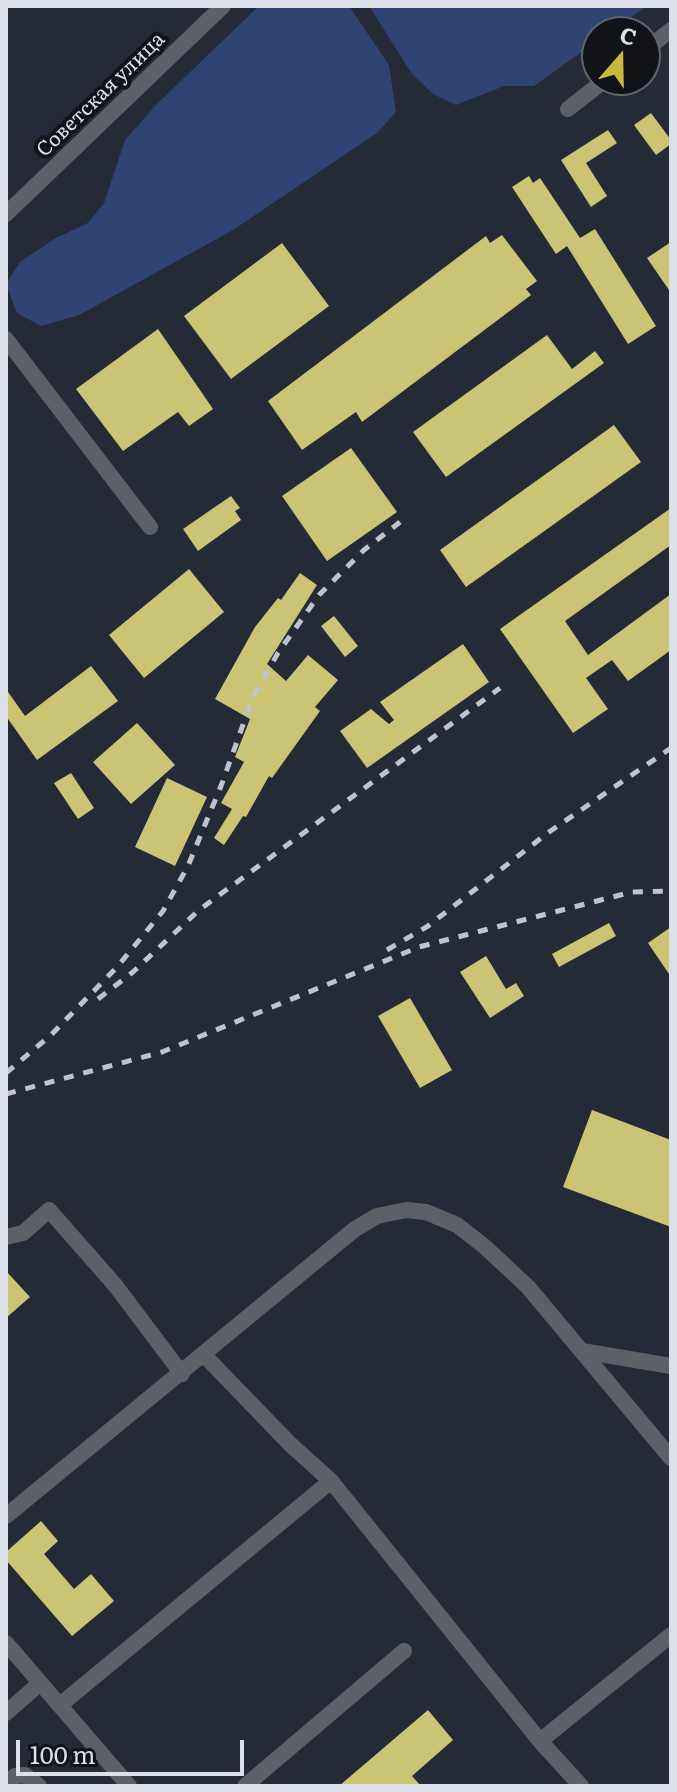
<!DOCTYPE html>
<meta charset="utf-8">
<style>
body{margin:0}
#map{position:relative;width:677px;height:1792px;overflow:hidden;background:#252b36;font-family:Literata,serif}
canvas{display:block}
.frame{position:absolute;inset:0;border:8px solid #dce0e8;pointer-events:none}
.north{position:absolute;left:581px;top:16px;width:80px;height:80px;box-sizing:border-box;background:#111318;border:2px solid #62656b;border-radius:50%;rotate:20deg;font-size:22px;font-weight:700;line-height:32px;text-align:center;color:#dce0e8}
.north::after{content:'';display:block;margin:auto;width:28px;height:36px;background:#c7bb3c;clip-path:polygon(50% 0,100% 100%,50% 72%,0 100%)}
.scale{position:absolute;left:16px;top:1740px;width:228px;height:36px;box-sizing:border-box;border:4px solid #dce0e8;border-top:0;padding-left:10px;font-size:24px;line-height:28px;white-space:nowrap;color:#dce0e8;-webkit-text-stroke:6px #111318;paint-order:stroke}
</style>
<div id="map">
<canvas width="677" height="1792"></canvas>
<div class="frame"></div>
<div class="north">С</div>
<div class="scale">100 m</div>
</div>
<script>
const ctx = document.querySelector('canvas').getContext('2d');
ctx.lineJoin = 'round';
function fill(path, color) { ctx.fillStyle = color; ctx.fill(path, 'evenodd'); }
const toPath = rows => new Path2D(rows.map(r => 'M' + r).join(''));
function strokePath(path, color, width, dash) { ctx.strokeStyle = color; ctx.lineWidth = width; ctx.lineCap = dash ? 'butt' : 'round'; ctx.setLineDash(dash || []); ctx.stroke(path); }
function drawText(font, color, halo, rows, align = 'center') {
  ctx.font = font + ' Literata,serif'; ctx.lineWidth = 8; ctx.setLineDash([]); ctx.textBaseline = 'middle'; ctx.strokeStyle = halo; ctx.fillStyle = color; for (const [text, x, y, turn = 0] of rows) {
    ctx.save(); ctx.translate(x, y); ctx.rotate((+turn || 0) * Math.PI / 180); ctx.textAlign = isNaN(turn) ? turn : align; if (halo) ctx.strokeText(text, 0, 0); ctx.fillText(text, 0, 0); ctx.restore();
  }
}
fill(toPath([
 [259,6,349,6,389,65,396,112,377,133,233,230,79,315,41,326,17,313,6,284,20,262,56,238,88,223,104,203,125,140,158,103],
 [369,6,647,6,610,32,597,32,597,41,534,86,504,86,456,105,433,94,412,74]
]), '#2f4475');
fill(toPath([
 [651,113,671,140,671,144,656,155,634,125],
 [608,130,617,143,586,163,607,196,591,207,561,160],
 [529,176,533,183,540,178,580,238,595,229,656,326,628,344,567,246,556,254,512,187],
 [502,235,537,281,526,289,531,295,362,422,356,412,302,450,268,401,486,236,490,243],
 [671,242,671,293,647,258],
 [282,243,329,306,231,379,184,316],
 [158,329,213,409,189,426,178,412,123,451,76,389],
 [547,335,572,369,595,351,604,363,446,477,413,432],
 [614,425,641,462,466,587,440,550],
 [351,448,397,512,327,561,282,496],
 [231,496,240,508,235,511,241,520,198,551,183,529],
 [671,508,671,545,565,621,588,655,671,594,671,650,628,681,612,660,586,678,608,709,573,733,500,629],
 [189,569,224,612,144,678,109,635],
 [300,573,317,585,267,664,286,681,308,655,338,680,315,707,320,711,272,778,269,776,246,817,243,816,224,845,214,838,232,809,221,803,244,762,235,757,250,719,215,699,255,627,278,598,281,600],
 [334,616,358,646,345,657,321,626],
 [463,644,489,682,367,768,340,731,371,709,389,724,394,720,380,702],
 [91,666,118,701,37,760,6,716,6,689,25,716],
 [137,723,175,765,131,804,93,762],
 [71,773,94,808,78,819,54,783],
 [167,778,207,797,175,866,135,847],
 [609,923,616,936,559,967,552,954],
 [671,927,671,977,648,943],
 [486,956,506,989,516,983,524,996,490,1018,460,972],
 [410,998,452,1070,420,1088,378,1016],
 [592,1110,671,1140,671,1227,563,1187],
 [6,1271,30,1297,6,1318],
 [41,1521,58,1541,44,1554,74,1589,91,1574,114,1601,72,1636,6,1560,6,1552],
 [428,1710,453,1740,412,1776,421,1786,339,1786]
]), '#cbc474');
strokePath(toPath([
 [645,50,671,30],
 [568,109,605,80],
 [6,214,223,6],
 [6,339,150,527],
 [6,1237,23,1233,49,1210,115,1285,182,1374],
 [582,1351,671,1366],
 [204,1355,290,1444,331,1481,540,1741,581,1786],
 [6,1516,355,1229,377,1216,406,1210,426,1212,457,1225,484,1246,528,1287,671,1458],
 [6,1643,129,1786],
 [60,1705,331,1481],
 [6,1713,40,1683],
 [540,1741,671,1635],
 [6,1784,15,1776,25,1775,39,1786],
 [245,1786,404,1651]
]), '#5d6066', 16);
strokePath(toPath([
 [387,950,428,926,549,832,671,748],
 [98,999,133,972,199,910,500,688],
 [6,1073,51,1035,118,966,163,911,188,866,221,786,253,697,278,653,319,595,364,550,400,522],
 [6,1094,162,1052,419,947,632,892,671,891]
]), '#bfc3cb', 5, [10, 10]);
drawText('20px', '#dce0e8', '#111318', [
 ["Советская улица",101,95,-44]
]);
</script>
